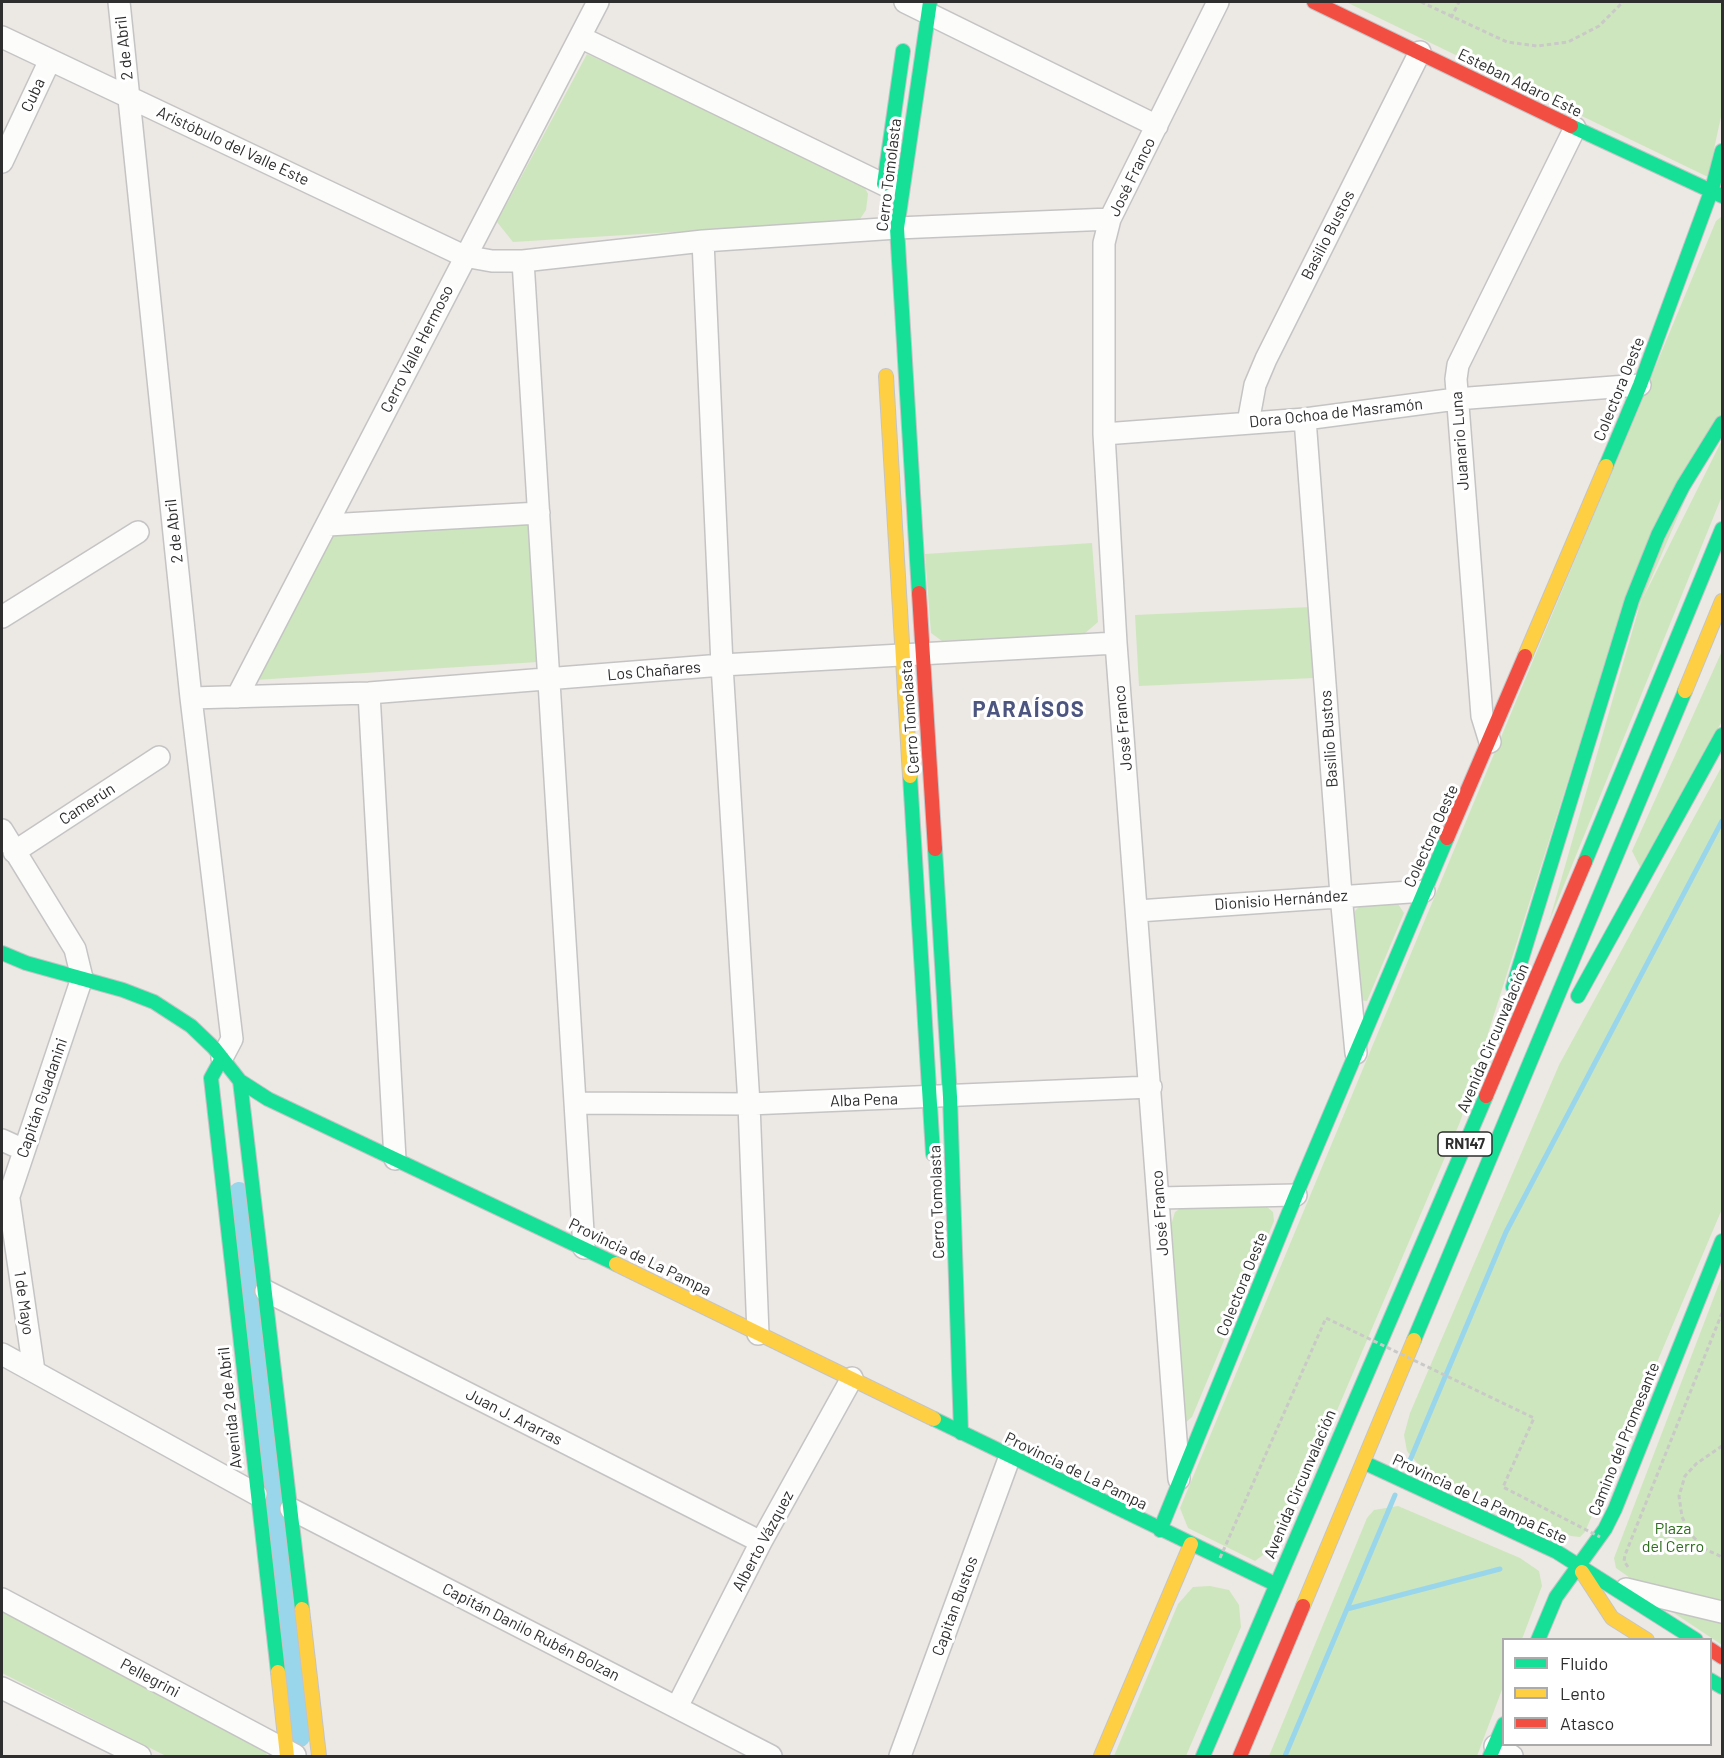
<!DOCTYPE html>
<meta charset="utf-8">
<style>
body{margin:0}
#map{position:relative;width:1724px;height:1758px;overflow:hidden;background:#ece8e4;font-family:Barlow,sans-serif}
canvas{display:block}
.frame{position:absolute;inset:0;border:3px solid #2e2e2e;pointer-events:none}
.legend{position:absolute;left:1502px;top:1638px;width:210px;height:108px;box-sizing:border-box;background:#fff;border:2px solid #ababab;margin:0;padding:8px 10px;list-style:none;font-size:18px;color:#2e2e2e}
.legend li{display:flex;align-items:center;gap:12px;height:30px}
.legend b{width:30px;border:2px solid #ababab}
</style>
<div id="map">
<canvas width="1724" height="1758"></canvas>
<div class="frame"></div>
<ul class="legend">
<li><b style="height:8px;background:#16e098"></b>Fluido</li>
<li><b style="height:8px;background:#ffcf43"></b>Lento</li>
<li><b style="height:8px;background:#f24e42"></b>Atasco</li>
</ul>
</div>
<script>
const ctx = document.querySelector('canvas').getContext('2d');
ctx.lineJoin = 'round';
function fill(path, color) { ctx.fillStyle = color; ctx.fill(path, 'evenodd'); }
const toPath = rows => new Path2D(rows.map(r => 'M' + r).join(''));
function strokePath(path, color, width, dash) { ctx.strokeStyle = color; ctx.lineWidth = width; ctx.lineCap = dash ? 'butt' : 'round'; ctx.setLineDash(dash || []); ctx.stroke(path); }
function drawText(font, color, halo, rows, align = 'center') {
  ctx.font = font + ' Barlow,sans-serif'; ctx.lineWidth = 6; ctx.setLineDash([]); ctx.textBaseline = 'middle'; ctx.strokeStyle = halo; ctx.fillStyle = color; for (const [text, x, y, turn = 0] of rows) {
    ctx.save(); ctx.translate(x, y); ctx.rotate((+turn || 0) * Math.PI / 180); ctx.textAlign = isNaN(turn) ? turn : align; if (halo) ctx.strokeText(text, 0, 0); ctx.fillText(text, 0, 0); ctx.restore();
  }
}
fill(toPath([
 [1346,2,1722,2,1722,112,1708,177],
 [587,54,862,182,868,194,866,210,860,219,851,221,513,242,497,222],
 [1722,216,1722,414,1578,749,1460,1122,1289,1523,1271,1549,1255,1561,1188,1528,1180,1508,1716,221],
 [1722,440,1722,496,1549,922,1640,604],
 [528,521,538,662,255,680,330,533],
 [1092,543,1098,622,1084,634,942,641,931,633,925,554],
 [1311,607,1314,678,1139,686,1135,615],
 [1722,651,1722,721,1642,871,1632,851],
 [1722,766,1722,1209,1585,1532,1580,1537,1571,1536,1451,1483,1418,1464,1407,1451,1404,1435,1410,1413,1559,1065],
 [1396,901,1404,913,1367,1001,1358,1000,1352,919,1355,911,1363,902],
 [1185,1205,1266,1206,1273,1212,1274,1221,1192,1417,1185,1423,1178,1418,1171,1225,1175,1212],
 [1722,1276,1722,1600,1633,1580,1616,1568,1614,1558],
 [1398,1506,1520,1558,1539,1571,1542,1586,1522,1639,1504,1640,1503,1687,1477,1756,1269,1756,1367,1518,1374,1510],
 [1210,1586,1229,1590,1239,1605,1241,1627,1186,1756,1114,1756,1178,1604,1193,1587],
 [1668,1609,1722,1623,1722,1645],
 [2,1612,259,1745,268,1756,166,1756,2,1673]
]), '#cee6be');
strokePath(toPath([
 [1408,1465,1506,1232,1722,821],
 [1347,1609,1500,1569],
 [1285,1756,1395,1495]
]), '#99d6ec', 5);
strokePath(toPath([
 [239,1192,300,1737]
]), '#99d6ec', 20);
const street = toPath([
 [119,2,191,698,232,1039,222,1058],
 [905,2,1157,126],
 [2,37,464,256,492,261,523,261,703,241,897,228,1110,219],
 [580,37,895,190],
 [2,162,50,60],
 [703,241,722,665,749,1104,758,1334],
 [523,261,584,1248],
 [1305,419,1341,895,1356,1053],
 [1248,423,1255,385,1266,359,1420,52],
 [1104,434,1305,419,1456,399,1640,385],
 [328,525,539,513],
 [2,617,138,532],
 [369,693,395,1159],
 [237,697,598,2],
 [191,698,369,693,722,665,1116,643],
 [1490,742,1482,716,1456,379,1458,365,1575,128],
 [2,830,75,949,82,978,2,1217],
 [14,852,159,757],
 [1138,911,1424,891],
 [576,1103,749,1104,1151,1087],
 [2,1140,24,1150],
 [1159,1198,1296,1195],
 [9,1199,34,1371],
 [266,1291,761,1542],
 [2,1354,256,1494],
 [1179,1479,1116,643,1104,434,1104,243,1110,219,1218,2],
 [291,1509,771,1756],
 [1626,1589,1722,1612],
 [2,1599,295,1755],
 [2,1688,140,1756],
 [677,1707,761,1542,852,1378],
 [1495,1746,1512,1756],
 [900,1756,1010,1456]
]);
const fast = toPath([
 [1571,126,1722,196],
 [884,184,903,51],
 [1606,466,1640,385,1712,189,1722,151],
 [919,593,897,228,930,2],
 [910,776,933,1154],
 [935,849,950,1097,961,1433],
 [1585,862,1722,529],
 [2,953,26,963,123,990,154,1002,191,1026,214,1048,240,1081,268,1099,616,1264],
 [1513,987,1632,600,1658,535,1683,486,1722,423],
 [1578,996,1722,735],
 [222,1058,211,1078,278,1672],
 [240,1081,302,1609],
 [1414,1340,1685,691],
 [934,1419,1275,1584],
 [1365,1463,1557,1552,1696,1640],
 [1160,1530,1296,1195,1447,838],
 [1538,1640,1556,1597,1605,1529,1615,1509,1722,1241],
 [1710,1680,1722,1687],
 [1203,1756,1486,1096],
 [1490,1756,1504,1724]
]);
const slow = toPath([
 [886,376,910,776],
 [1525,656,1606,466],
 [1685,691,1722,601],
 [616,1264,934,1419],
 [1582,1572,1612,1618,1647,1640],
 [1303,1606,1414,1340],
 [302,1609,319,1756],
 [278,1672,287,1756],
 [1101,1756,1191,1544]
]);
const jam = toPath([
 [1314,2,1571,126],
 [919,593,935,849],
 [1447,838,1525,656],
 [1486,1096,1585,862],
 [1710,1649,1722,1657],
 [1240,1756,1303,1606]
]);
strokePath(street, '#c5c4c5', 24);
strokePath(fast, '#c5c4c5', 16);
strokePath(slow, '#c5c4c5', 16);
strokePath(jam, '#c5c4c5', 16);
strokePath(toPath([
 [1421,2,1507,42,1537,46,1568,42,1599,26,1623,2],
 [1451,18,1459,2],
 [1722,1446,1696,1464,1685,1476,1679,1496,1682,1517,1692,1536,1707,1550,1722,1557],
 [1628,1567,1624,1561,1625,1555,1722,1313]
]), '#c9c9c8', 3, [4.5, 3]);
strokePath(street, '#fcfcfb', 21);
strokePath(fast, '#16e098', 14);
strokePath(slow, '#ffcf43', 14);
strokePath(jam, '#f24e42', 14);
strokePath(toPath([
 [1220,1558,1326,1318,1534,1418,1503,1487,1600,1537]
]), '#c9c9c8', 3, [4.5, 3]);
for (const [x, y, w] of [
 [1465,1144,54]
]) { const box = new Path2D(); box.roundRect(x - w / 2, y - 12, w, 24, 4.5); ctx.fillStyle = '#fff'; ctx.fill(box); strokePath(box, '#2e2e2e', 1.5); }
drawText('bold 15px', '#2e2e2e', null, [
 ["RN147",1465,1144]
]);
drawText('16px', '#2e2e2e', '#fff', [
 ["2 de Abril",124,48,-96],
 ["Esteban Adaro Este",1520,83,26],
 ["Cuba",33,95,-65],
 ["Aristóbulo del Valle Este",233,146,25],
 ["Cerro Tomolasta",889,175,-83],
 ["José Franco",1132,177,-64],
 ["Basilio Bustos",1328,235,-63],
 ["Cerro Valle Hermoso",417,349,-63],
 ["Colectora Oeste",1619,389,-68],
 ["Dora Ochoa de Masramón",1336,413,-6],
 ["Juanario Luna",1460,441,-94],
 ["2 de Abril",174,531,-96],
 ["Los Chañares",654,671,-5],
 ["Cerro Tomolasta",910,717,-94],
 ["José Franco",1123,728,-95],
 ["Basilio Bustos",1329,739,-94],
 ["Camerún",87,804,-33],
 ["Colectora Oeste",1431,836,-66],
 ["Dionisio Hernández",1281,900,-4],
 ["Avenida Circunvalación",1493,1038,-67],
 ["Capitán Guadanini",42,1098,-71],
 ["Alba Pena",864,1100,-2],
 ["Cerro Tomolasta",937,1202,-92],
 ["José Franco",1160,1213,-94],
 ["Provincia de La Pampa",640,1257,26],
 ["Colectora Oeste",1242,1284,-68],
 ["1 de Mayo",24,1303,82],
 ["Avenida 2 de Abril",230,1408,-96],
 ["Juan J. Ararras",514,1417,27],
 ["Camino del Promesante",1624,1439,-68],
 ["Provincia de La Pampa",1076,1471,26],
 ["Avenida Circunvalación",1300,1484,-67],
 ["Provincia de La Pampa Este",1480,1499,25],
 ["Alberto Vázquez",763,1541,-62],
 ["Capitan Bustos",955,1606,-70],
 ["Capitán Danilo Rubén Bolzan",531,1632,27],
 ["Pellegrini",150,1678,28]
]);
drawText('16px', '#2c6e1b', '#fff', [
 ["Plaza",1673,1529],
 ["del Cerro",1673,1547]
]);
ctx.letterSpacing = '1.5px';
drawText('bold 22px', '#4d5680', '#fff', [
 ["PARAÍSOS",1029,710]
]);
ctx.letterSpacing = '0px';
</script>
